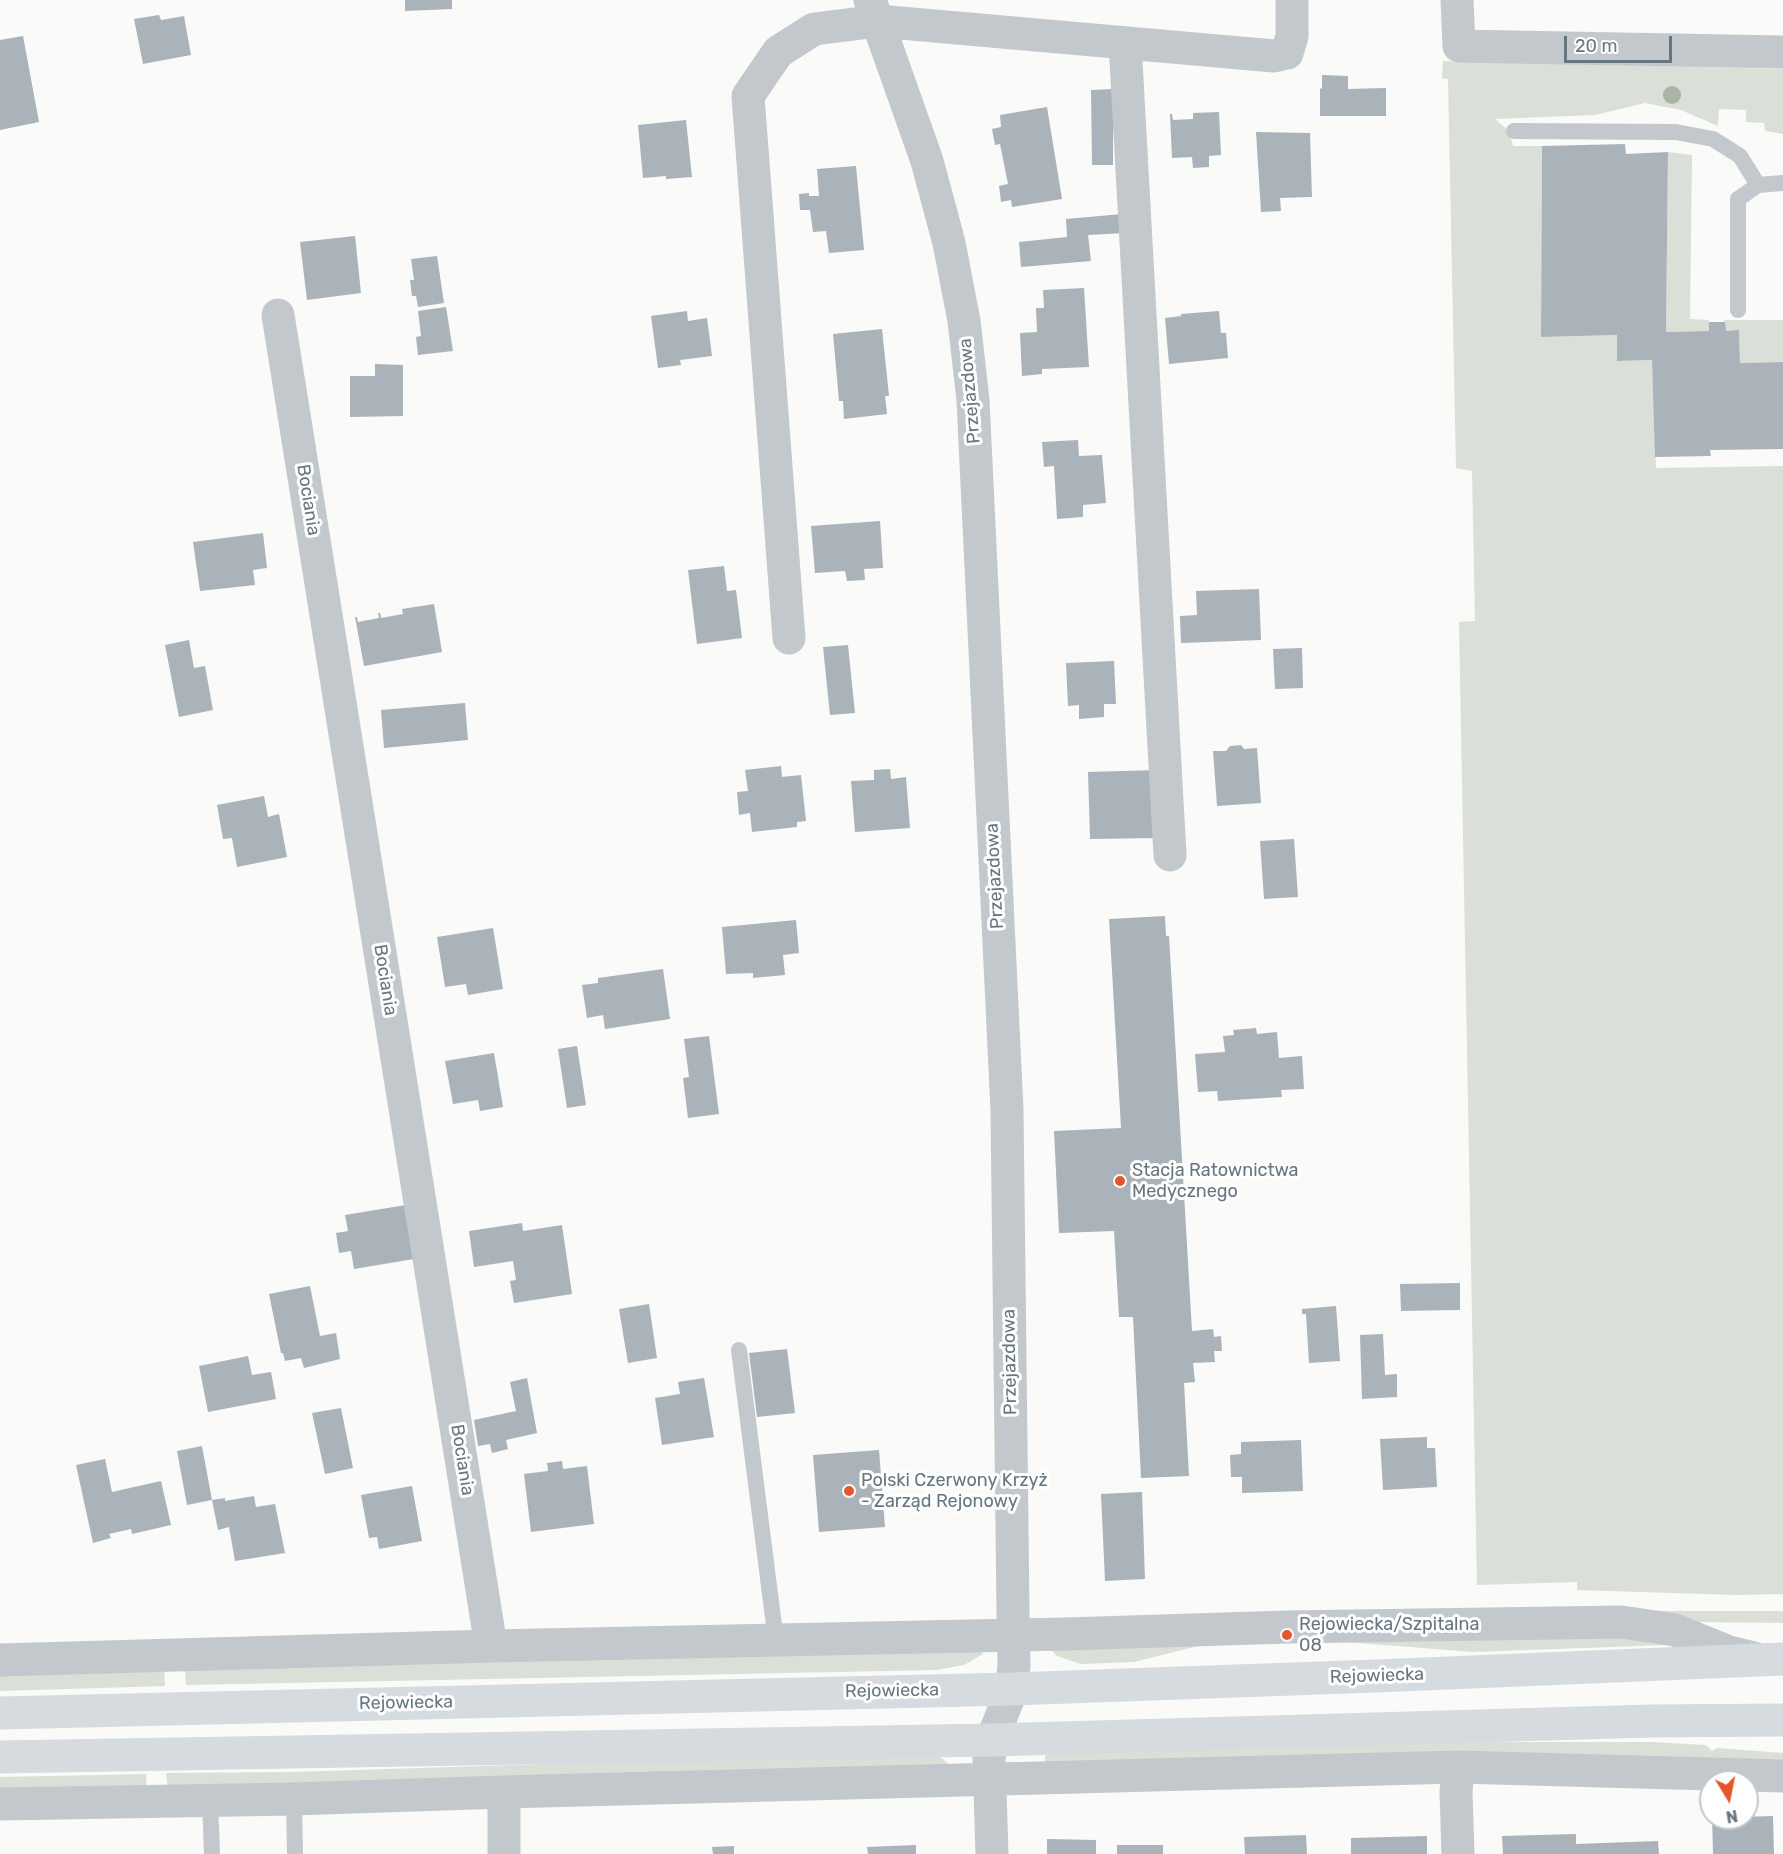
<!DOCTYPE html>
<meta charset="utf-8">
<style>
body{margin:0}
#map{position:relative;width:1783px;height:1854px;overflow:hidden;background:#fafaf8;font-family:Rubik,sans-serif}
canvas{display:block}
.north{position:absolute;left:1699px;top:1770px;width:60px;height:60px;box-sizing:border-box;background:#fff;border:2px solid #c1c8cd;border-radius:50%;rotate:170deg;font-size:16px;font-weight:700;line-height:24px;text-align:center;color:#657683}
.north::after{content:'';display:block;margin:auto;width:21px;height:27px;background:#e4572e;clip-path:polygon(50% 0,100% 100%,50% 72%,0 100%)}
.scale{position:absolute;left:1564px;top:36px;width:108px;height:27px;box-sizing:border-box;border:3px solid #657683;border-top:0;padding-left:8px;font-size:18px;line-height:21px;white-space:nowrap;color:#657683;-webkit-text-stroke:4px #fff;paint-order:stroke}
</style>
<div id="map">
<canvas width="1783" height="1854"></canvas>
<div class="north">N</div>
<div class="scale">20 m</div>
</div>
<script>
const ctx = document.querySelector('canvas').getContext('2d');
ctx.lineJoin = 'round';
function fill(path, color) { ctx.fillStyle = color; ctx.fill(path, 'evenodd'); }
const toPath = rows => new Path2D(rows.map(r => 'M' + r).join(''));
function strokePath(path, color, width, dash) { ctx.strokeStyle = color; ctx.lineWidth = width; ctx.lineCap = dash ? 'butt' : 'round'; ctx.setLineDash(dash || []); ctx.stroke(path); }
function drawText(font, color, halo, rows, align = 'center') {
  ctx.font = font + ' Rubik,sans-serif'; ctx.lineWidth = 6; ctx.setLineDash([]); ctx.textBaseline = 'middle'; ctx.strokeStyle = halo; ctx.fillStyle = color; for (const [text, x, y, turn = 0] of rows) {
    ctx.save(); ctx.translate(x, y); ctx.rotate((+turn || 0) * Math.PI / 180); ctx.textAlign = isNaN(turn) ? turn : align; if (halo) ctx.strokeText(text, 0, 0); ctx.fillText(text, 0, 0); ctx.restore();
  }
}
fill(toPath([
 [1443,61,1783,69,1783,134,1765,131,1764,123,1746,122,1746,110,1719,109,1718,126,1681,110,1645,103,1595,115,1495,119,1509,131,1513,146,1542,146,1541,337,1617,335,1618,361,1652,360,1656,468,1783,466,1783,1594,1737,1595,1577,1590,1577,1582,1477,1585,1459,622,1475,621,1472,471,1456,468,1448,79,1442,78],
 [1668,152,1692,155,1690,319,1709,320,1709,331,1666,332],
 [1724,320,1783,320,1783,362,1740,363,1739,331,1726,331],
 [1620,1611,1783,1611,1783,1623,1695,1622],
 [1666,1637,1667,1645,1473,1652,1333,1641],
 [1202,1645,1134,1662,1081,1664,1057,1656,1052,1651,1052,1647],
 [977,1647,983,1654,964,1665,936,1670,186,1685,185,1667],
 [164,1667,165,1686,0,1691,0,1672],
 [1480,1742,1650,1742,1706,1745,1712,1751,1717,1748,1783,1753,1783,1768,1045,1763,1045,1756,1057,1751],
 [899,1753,927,1753,942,1758,949,1765,168,1791,166,1773,292,1772],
 [146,1774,147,1791,0,1794,0,1777]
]), '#dadfd7');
fill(toPath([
 [405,0,452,0,452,9,405,11],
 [159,15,161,20,184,16,191,55,143,64,134,19],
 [23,36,39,122,0,130,0,40],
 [1322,75,1348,76,1348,89,1386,88,1386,116,1320,116,1320,88,1322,89],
 [1113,89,1113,165,1092,165,1091,90],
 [1047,107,1062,199,1012,207,1011,200,1001,202,999,186,1008,184,1000,144,995,145,992,129,1001,127,1000,115],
 [1219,112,1221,155,1209,156,1209,167,1193,168,1192,157,1172,158,1170,114,1172,114,1173,120,1193,119,1193,113],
 [686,120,692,177,666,179,666,176,643,178,638,125],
 [1256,132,1310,133,1312,197,1280,198,1281,211,1261,212],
 [1625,144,1626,154,1668,152,1666,332,1709,331,1709,322,1725,322,1726,331,1739,330,1740,363,1783,362,1783,449,1710,450,1711,456,1655,457,1652,360,1617,361,1617,335,1541,337,1542,146],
 [856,166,864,250,829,253,826,231,813,232,810,210,800,210,799,194,809,193,809,196,819,196,817,169],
 [1122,214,1126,233,1088,235,1091,261,1021,267,1019,242,1067,237,1066,219],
 [355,236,361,293,307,300,300,242],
 [437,256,444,303,418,307,416,296,412,296,410,280,414,280,411,259],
 [1084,288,1089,367,1042,369,1042,374,1022,376,1020,333,1037,332,1036,308,1044,308,1043,290],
 [446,307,453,351,418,355,416,337,421,336,418,311],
 [687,311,688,321,707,318,712,356,680,360,681,365,658,368,651,316],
 [1219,311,1221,333,1226,333,1228,358,1169,364,1165,318,1181,316,1181,314],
 [882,329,889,396,885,396,887,414,844,419,843,401,839,401,833,334],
 [375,364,403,365,403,416,350,417,350,376,375,376],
 [1078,440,1079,456,1102,455,1106,503,1083,505,1083,517,1057,519,1054,466,1044,467,1042,442],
 [880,521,883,568,864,569,865,580,847,581,845,571,815,573,811,526],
 [263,533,267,568,253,570,255,585,200,591,193,542],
 [724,566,727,591,736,590,742,638,697,644,688,570],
 [1259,589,1261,640,1181,643,1180,616,1197,615,1196,591],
 [434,604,442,652,364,666,355,617,357,617,358,622,379,618,378,613,380,613,381,618,403,614,402,609],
 [189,640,194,668,205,666,213,710,179,717,165,645],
 [848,645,855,713,830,715,823,647],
 [1302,648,1303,688,1275,689,1273,649],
 [1114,661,1116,704,1104,704,1104,717,1079,719,1079,705,1068,706,1066,663],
 [465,703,468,740,384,748,381,710],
 [1241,745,1244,749,1257,748,1261,803,1217,806,1213,751,1226,751,1230,746],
 [781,766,782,777,801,775,806,821,797,822,797,827,752,832,750,813,739,815,737,792,748,791,745,770],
 [890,769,891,779,906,777,910,828,855,832,851,781,874,780,874,770],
 [1156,770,1158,838,1090,839,1088,772],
 [264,796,268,817,279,814,287,857,237,867,232,838,223,839,217,805],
 [1294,839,1298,897,1264,899,1260,841],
 [1165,916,1166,936,1169,936,1192,1331,1213,1329,1214,1337,1221,1336,1222,1351,1214,1351,1215,1362,1193,1363,1195,1382,1184,1383,1189,1476,1141,1478,1133,1317,1119,1317,1114,1231,1059,1233,1054,1131,1121,1128,1109,919],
 [796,920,799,953,783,955,785,975,753,978,753,973,726,974,722,927],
 [493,928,503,989,468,995,466,984,445,987,437,937],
 [663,969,670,1019,605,1029,603,1015,587,1018,582,985,598,983,598,978],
 [1256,1028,1257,1034,1277,1032,1279,1058,1302,1056,1304,1089,1281,1090,1282,1097,1218,1101,1217,1091,1198,1092,1195,1054,1225,1052,1223,1036,1234,1035,1233,1030],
 [709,1036,719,1114,688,1118,683,1078,689,1077,684,1039],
 [577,1046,586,1105,567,1108,558,1049],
 [494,1053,503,1107,480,1111,478,1100,453,1104,445,1061],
 [406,1205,414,1259,354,1269,351,1251,339,1253,336,1233,348,1231,345,1215],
 [522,1223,523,1231,562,1225,572,1294,514,1303,510,1281,516,1280,513,1261,474,1267,469,1231],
 [1460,1283,1460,1310,1401,1311,1400,1284],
 [310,1286,320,1336,336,1333,340,1359,304,1368,301,1358,285,1361,283,1353,281,1353,269,1294],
 [649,1304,657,1358,628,1363,619,1309],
 [1336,1306,1340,1361,1309,1363,1306,1314,1302,1314,1302,1309],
 [1383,1334,1385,1375,1397,1374,1397,1397,1362,1399,1360,1335],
 [787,1349,795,1413,757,1417,749,1353],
 [248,1356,252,1375,271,1372,276,1399,208,1412,199,1366],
 [527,1378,537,1433,506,1440,508,1449,492,1453,490,1444,478,1446,474,1420,516,1411,510,1382],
 [704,1378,714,1437,662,1445,655,1398,680,1394,678,1382],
 [341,1408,353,1468,325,1474,312,1413],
 [1427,1437,1427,1448,1435,1448,1437,1487,1383,1490,1380,1439],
 [1301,1440,1303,1491,1242,1493,1242,1477,1231,1477,1230,1455,1241,1454,1241,1442],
 [202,1446,212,1500,187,1505,177,1451],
 [879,1450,885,1527,819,1532,813,1455],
 [105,1459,112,1492,161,1481,171,1525,132,1534,131,1529,109,1534,111,1538,93,1543,76,1465],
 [562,1461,563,1469,587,1466,594,1524,531,1532,524,1474,548,1471,547,1463],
 [412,1486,422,1541,379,1549,377,1537,369,1538,361,1495],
 [1142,1492,1145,1579,1105,1581,1101,1494],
 [254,1496,256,1507,275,1504,285,1553,235,1561,229,1527,218,1530,212,1500,225,1498,225,1501],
 [1773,1816,1774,1854,1713,1854,1712,1818],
 [1576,1834,1576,1844,1658,1841,1659,1854,1503,1854,1502,1836],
 [1306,1835,1307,1854,1245,1854,1244,1837],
 [1427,1836,1427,1854,1351,1854,1351,1838],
 [1047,1839,1096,1840,1096,1854,1047,1854],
 [916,1845,916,1854,868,1854,867,1847],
 [1117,1845,1163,1845,1163,1854,1117,1854],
 [734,1846,734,1854,713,1854,712,1847]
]), '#aab3b9');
strokePath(toPath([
 [1514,131,1676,132,1713,139,1740,156,1758,185],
 [1738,310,1738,199,1758,185,1783,183],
 [739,1350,776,1641],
 [294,1799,295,1854],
 [210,1800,212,1854]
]), '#c3c8cc', 16);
strokePath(toPath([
 [870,0,927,161,949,243,964,321,973,400,1007,1110,1013,1612,1014,1665,1012,1689,992,1740,989,1758,992,1854],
 [1457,0,1459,46,1783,52],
 [1125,43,1170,855],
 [278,315,491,1646],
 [789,638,748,96,778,52,814,29,878,21,1274,56,1287,53,1292,36,1292,0],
 [0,1660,491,1646,1065,1634,1288,1627,1622,1622,1675,1630,1729,1652,1754,1658],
 [504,1792,504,1854],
 [0,1804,294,1799,504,1792,1458,1767,1783,1776],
 [1458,1854,1456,1792,1458,1767]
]), '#c3c8cc', 33);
strokePath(toPath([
 [0,1713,1012,1689,1376,1676,1783,1659],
 [0,1757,992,1740,1651,1721,1783,1720]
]), '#d6dbdf', 33);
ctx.fillStyle = '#aab4a7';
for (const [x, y] of [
 [1672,95]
]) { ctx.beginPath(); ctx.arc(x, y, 9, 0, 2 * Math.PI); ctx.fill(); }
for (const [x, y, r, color] of [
 [1120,1181,6,"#e4572e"],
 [849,1491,6,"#e4572e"],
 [1287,1635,6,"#e4572e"]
]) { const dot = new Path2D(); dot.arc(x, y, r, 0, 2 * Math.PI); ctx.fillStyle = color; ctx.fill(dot); strokePath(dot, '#fff', 2); }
drawText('18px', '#657683', '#fff', [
 ["Przejazdowa",970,391,-95],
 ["Bociania",308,500,81],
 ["Przejazdowa",995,876,-93],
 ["Bociania",385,980,81],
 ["Przejazdowa",1010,1362,-91],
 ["Bociania",462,1460,81],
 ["Rejowiecka",1377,1676,-2],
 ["Rejowiecka",892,1691,-1],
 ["Rejowiecka",406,1703,-1]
]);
drawText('18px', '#657683', '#fff', [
 ["Stacja Ratownictwa",1132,1171],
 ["Medycznego",1132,1192],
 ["Polski Czerwony Krzyż",861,1481],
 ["- Zarząd Rejonowy",861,1502],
 ["Rejowiecka/Szpitalna",1299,1625],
 ["08",1299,1646]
], 'left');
</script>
